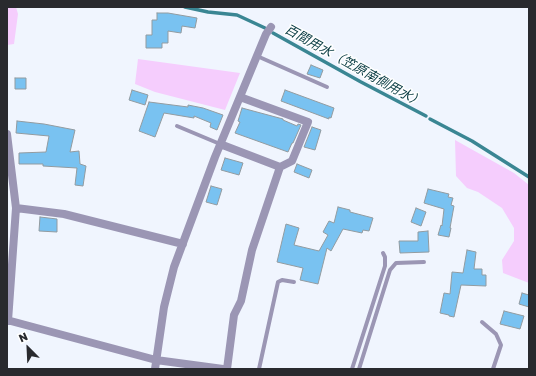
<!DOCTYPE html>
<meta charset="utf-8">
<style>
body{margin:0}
#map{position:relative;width:536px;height:376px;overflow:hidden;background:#f0f5fe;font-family:"Golos Text",sans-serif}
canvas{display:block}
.frame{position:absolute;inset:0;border:8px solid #292a2e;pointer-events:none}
.north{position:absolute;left:8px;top:328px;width:40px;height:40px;-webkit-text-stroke:3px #fff;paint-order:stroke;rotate:336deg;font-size:11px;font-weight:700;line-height:16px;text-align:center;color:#292a2e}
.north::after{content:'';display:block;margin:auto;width:14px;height:18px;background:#292a2e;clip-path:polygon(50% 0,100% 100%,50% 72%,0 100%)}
</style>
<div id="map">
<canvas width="536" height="376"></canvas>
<div class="frame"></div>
<div class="north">N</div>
</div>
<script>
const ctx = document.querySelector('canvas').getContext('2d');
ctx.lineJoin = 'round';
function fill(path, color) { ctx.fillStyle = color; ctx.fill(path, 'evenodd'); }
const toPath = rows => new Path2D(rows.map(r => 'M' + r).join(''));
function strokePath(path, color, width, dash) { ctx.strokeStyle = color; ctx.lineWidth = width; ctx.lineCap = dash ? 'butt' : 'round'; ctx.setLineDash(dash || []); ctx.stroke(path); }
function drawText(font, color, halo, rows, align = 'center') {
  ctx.font = font + ' "Golos Text","Noto Sans JP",sans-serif'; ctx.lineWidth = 3; ctx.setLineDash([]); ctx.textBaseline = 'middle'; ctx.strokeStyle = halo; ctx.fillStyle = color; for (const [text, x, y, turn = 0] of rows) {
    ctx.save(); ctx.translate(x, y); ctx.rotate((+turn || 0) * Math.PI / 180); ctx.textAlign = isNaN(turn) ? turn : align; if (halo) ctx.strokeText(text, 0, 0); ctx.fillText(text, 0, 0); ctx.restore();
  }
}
fill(toPath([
 [7,7,16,7,18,14,14,44,7,45],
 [138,59,240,73,225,110,155,92,135,84],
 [455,140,514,173,529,185,529,283,503,273,502,260,514,241,514,228,502,208,478,192,467,188,456,176]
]), '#f5cdfd');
strokePath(toPath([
 [185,7,208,12,237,15,265,28],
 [273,33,361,82,426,116],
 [430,119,472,141,529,177]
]), '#3a8693', 3.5);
const building = toPath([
 [157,13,168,13,197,18,195,28,182,26,181,33,168,31,168,43,162,43,162,48,146,48,146,35,152,35,152,20,157,20,157,13],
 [311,65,323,70,320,78,307,74,311,65],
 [15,78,26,78,26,89,15,89,15,78],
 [132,90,148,95,145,105,129,100,132,90],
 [285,90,334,108,331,118,329,117,329,119,281,101,285,90],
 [149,102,188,107,188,105,203,108,223,115,217,130,210,127,211,123,194,116,194,118,164,113,155,137,139,131,149,102],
 [242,108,283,119,283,120,297,126,298,124,301,125,293,143,292,143,288,152,235,133,240,122,238,121,242,108],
 [17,121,44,124,75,130,70,152,79,151,80,164,86,166,83,186,75,185,77,168,43,166,43,164,19,164,19,153,46,152,49,136,16,133,17,121],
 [312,127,321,130,315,150,304,147,312,127],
 [225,158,243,163,239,175,221,170,225,158],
 [297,164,312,170,309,178,294,172,297,164],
 [211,186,222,189,217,205,206,202,211,186],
 [428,189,449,194,448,197,453,198,451,205,454,206,450,228,451,228,449,237,438,235,441,225,442,226,444,209,424,203,428,189],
 [338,207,350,210,350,212,373,218,369,231,363,230,362,233,343,229,331,251,327,248,318,284,300,280,303,268,277,262,286,224,299,228,294,245,319,251,328,235,323,232,329,221,334,223,338,207],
 [416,208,426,212,421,226,411,222,416,208],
 [40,217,57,219,57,232,39,231,40,217],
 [428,231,429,252,400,253,399,241,418,241,418,232,428,231],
 [467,250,476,252,474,269,482,269,482,275,486,275,486,286,461,285,454,317,449,316,449,315,440,313,444,293,450,294,452,272,463,273,467,250],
 [522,293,529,295,529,307,519,304,522,293],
 [504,311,524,316,520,329,500,324,504,311]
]);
fill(building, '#79c2f1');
strokePath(building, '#929ba0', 1);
strokePath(toPath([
 [257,56,327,87],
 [177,126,220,144],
 [482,322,496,334,501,345,493,369],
 [259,369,278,282,282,280,294,282],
 [352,369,385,266,385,257,383,253],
 [359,369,390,270,396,263,424,262]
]), '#9b96b4', 4);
strokePath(toPath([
 [7,134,16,208,8,321],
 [220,144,280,167,292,161,308,122,240,97],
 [16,208,64,214,183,244],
 [7,320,156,360,223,369],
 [155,369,164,307,174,267,215,157,266,34,271,27],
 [227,369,234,315,241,301,252,250,280,167]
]), '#9b96b4', 8);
drawText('italic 13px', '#083b42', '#fff', [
 ["百間用水（笠原南側用水）",354,66,29]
]);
</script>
